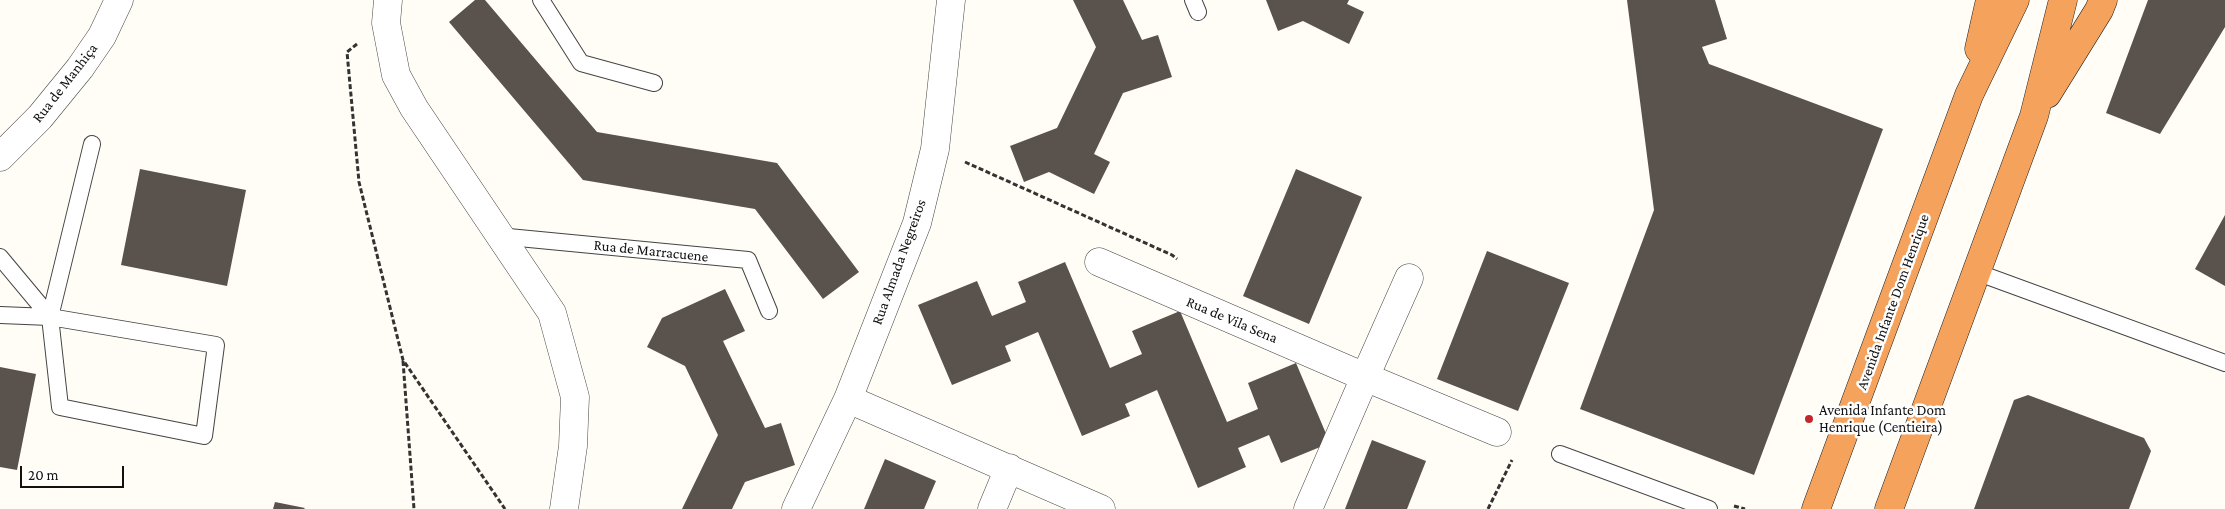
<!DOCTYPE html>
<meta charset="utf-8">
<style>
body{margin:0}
#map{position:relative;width:2225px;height:509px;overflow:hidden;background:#fffdf5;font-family:"Crimson Pro",serif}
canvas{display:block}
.scale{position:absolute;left:20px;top:466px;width:104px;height:22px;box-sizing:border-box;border:2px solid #111;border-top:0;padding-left:6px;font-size:15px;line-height:18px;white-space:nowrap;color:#111;-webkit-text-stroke:4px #fff;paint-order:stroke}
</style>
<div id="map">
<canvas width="2225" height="509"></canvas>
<div class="scale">20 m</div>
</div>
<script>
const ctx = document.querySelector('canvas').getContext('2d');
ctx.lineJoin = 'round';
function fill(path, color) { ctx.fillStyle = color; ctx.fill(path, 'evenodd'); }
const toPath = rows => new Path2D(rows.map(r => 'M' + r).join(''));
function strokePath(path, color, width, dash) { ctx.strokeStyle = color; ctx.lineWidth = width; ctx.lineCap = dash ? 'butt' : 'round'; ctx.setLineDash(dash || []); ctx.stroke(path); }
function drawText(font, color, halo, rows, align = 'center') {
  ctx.font = font + ' "Crimson Pro",serif'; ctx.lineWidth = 5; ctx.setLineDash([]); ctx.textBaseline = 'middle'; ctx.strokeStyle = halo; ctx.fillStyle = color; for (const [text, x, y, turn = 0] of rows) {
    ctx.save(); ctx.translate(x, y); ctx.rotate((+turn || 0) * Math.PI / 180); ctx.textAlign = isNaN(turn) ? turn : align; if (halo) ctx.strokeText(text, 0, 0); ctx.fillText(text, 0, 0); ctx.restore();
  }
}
fill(toPath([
 [475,0,485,0,597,132,777,163,859,272,823,299,755,209,583,180,449,22],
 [1073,0,1123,0,1142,40,1158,35,1172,77,1123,93,1094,154,1110,162,1094,194,1049,172,1024,182,1010,146,1057,128,1096,47],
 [1266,0,1349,0,1347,4,1364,12,1349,44,1303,21,1278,31],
 [1627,0,1715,0,1727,39,1702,47,1709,64,1883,129,1754,475,1580,409,1654,210],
 [2148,0,2225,0,2225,27,2160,134,2106,113],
 [140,169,246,190,227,286,121,265],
 [1296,169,1362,197,1309,324,1243,296],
 [2225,215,2225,286,2195,269],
 [1487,251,1569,283,1518,411,1437,379],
 [1065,262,1110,368,1142,354,1132,331,1180,311,1227,422,1258,409,1248,383,1296,363,1330,443,1281,463,1269,435,1238,448,1246,467,1198,488,1157,390,1125,404,1130,416,1082,436,1038,332,1005,346,1011,361,952,385,918,305,977,281,992,316,1026,302,1018,282],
 [725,289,745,331,723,341,765,428,781,423,795,465,745,482,732,509,682,509,718,435,685,366,647,347,662,318],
 [0,367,36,374,17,470,0,467],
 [2028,395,2144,438,2151,451,2129,509,1974,509,2014,400],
 [1372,440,1426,461,1407,509,1345,509],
 [885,459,936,481,924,509,864,509],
 [275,502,305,508,304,509,273,509]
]), '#5a524d');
const lane = toPath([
 [541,0,581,63,654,83],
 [1193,0,1198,12],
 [498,236,748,260,769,311],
 [0,257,50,317,60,407,204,436,216,345,50,317],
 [1976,272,2225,363],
 [0,315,50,317,92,144],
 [1560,454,1709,509]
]);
const street = toPath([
 [388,0,386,23,396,75,414,108,552,313,575,397,573,446,564,509],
 [0,157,40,117,80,68,102,36,119,0],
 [1099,262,1365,377,1308,509],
 [1409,278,1365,377,1497,432],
 [848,399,1101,509],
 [796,509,848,399,917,223,935,149,951,0],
 [992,509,1009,468]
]);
const highway = toPath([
 [1979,49,1990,0],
 [2047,94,2099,10,2103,0],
 [1816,509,1969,95,2015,0],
 [1889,509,2034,116,2063,0]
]);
strokePath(lane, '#444', 18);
strokePath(street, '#444', 29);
strokePath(highway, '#222', 29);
strokePath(toPath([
 [357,44,347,52,359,182,403,360,505,509],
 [965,162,1172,255,1177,259],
 [403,361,414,509],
 [1734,506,1745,509],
 [1488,509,1512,460]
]), '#333', 3, [5, 2.5]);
strokePath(lane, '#fff', 16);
strokePath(street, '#fff', 28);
strokePath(highway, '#f5a25d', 28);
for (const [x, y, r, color] of [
 [1809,419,5,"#c4262e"]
]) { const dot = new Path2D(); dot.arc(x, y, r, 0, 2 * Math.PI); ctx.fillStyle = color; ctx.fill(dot); strokePath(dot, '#fff', 2); }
drawText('15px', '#111', '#fff', [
 ["Rua de Manhiça",65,83,-52],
 ["Rua de Marracuene",651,251,6],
 ["Rua Almada Negreiros",899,262,-70],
 ["Avenida Infante Dom Henrique",1893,302,-70],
 ["Rua de Vila Sena",1232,320,23]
]);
drawText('15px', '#111', '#fff', [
 ["Avenida Infante Dom",1819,410],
 ["Henrique (Centieira)",1819,427]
], 'left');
</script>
